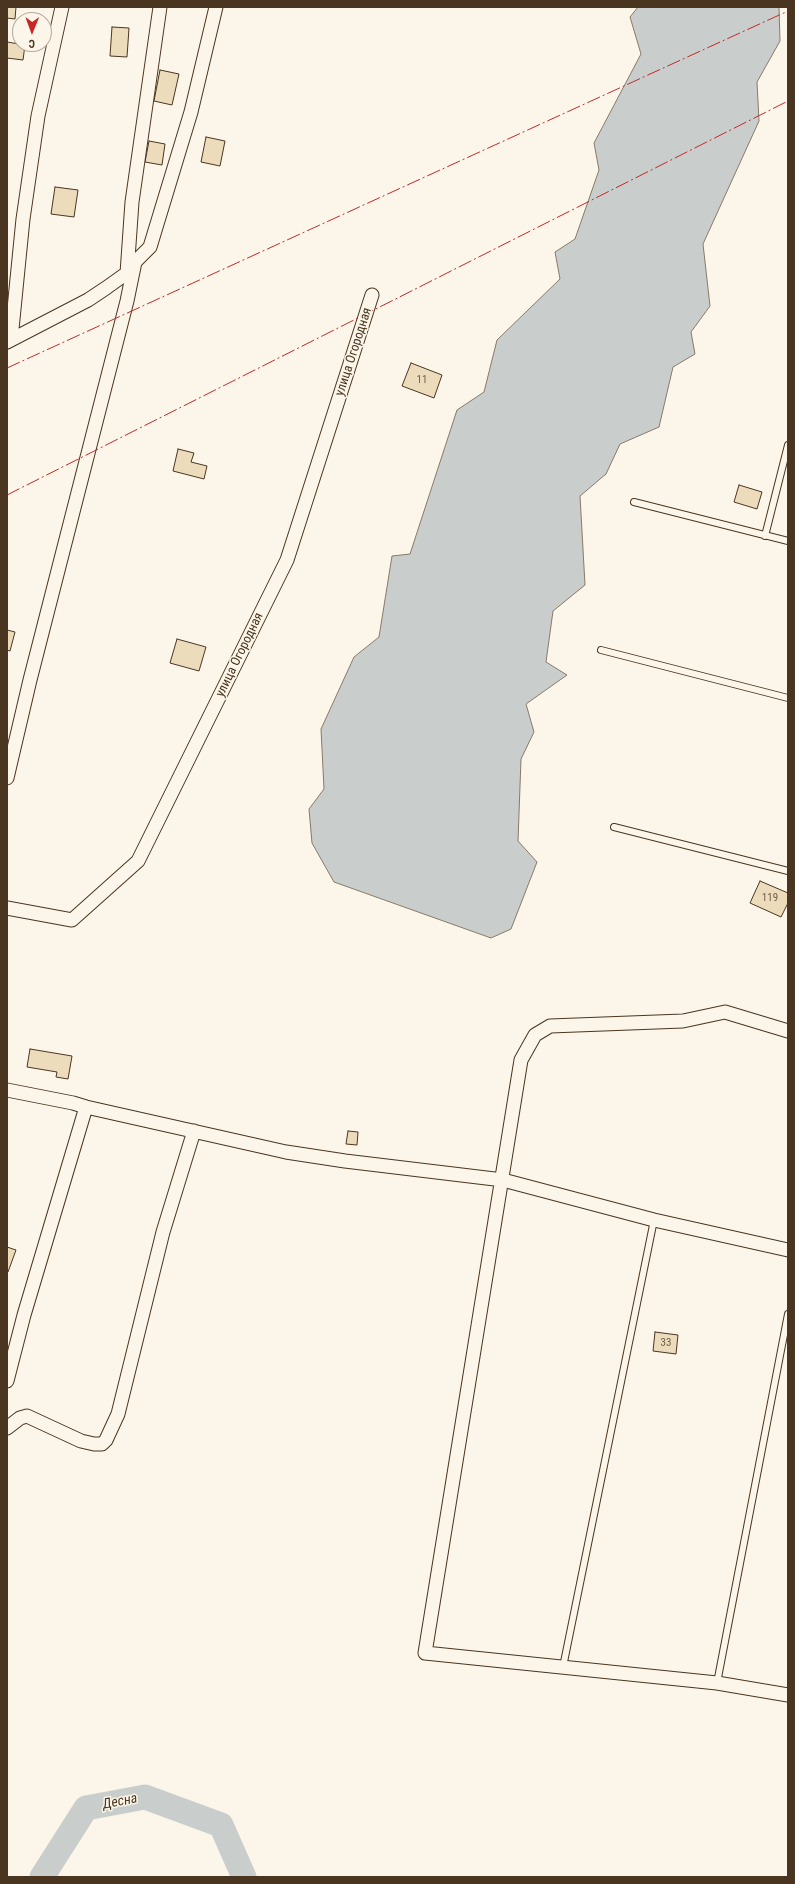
<!DOCTYPE html>
<meta charset="utf-8">
<style>
body{margin:0}
#map{position:relative;width:795px;height:1884px;overflow:hidden;background:#fbf6e9;font-family:"Roboto Condensed",sans-serif}
canvas{display:block}
.frame{position:absolute;inset:0;border:8px solid #4a3520;pointer-events:none}
.north{position:absolute;left:12px;top:12px;width:40px;height:40px;box-sizing:border-box;background:#fbf6e9;border:1px solid #b4a999;border-radius:50%;rotate:181deg;font-size:11px;font-weight:700;line-height:16px;text-align:center;color:#4a3520}
.north::after{content:'';display:block;margin:auto;width:14px;height:18px;background:#c62828;clip-path:polygon(50% 0,100% 100%,50% 72%,0 100%)}
</style>
<div id="map">
<canvas width="795" height="1884"></canvas>
<div class="frame"></div>
<div class="north">С</div>
</div>
<script>
const ctx = document.querySelector('canvas').getContext('2d');
ctx.lineJoin = 'round';
function fill(path, color) { ctx.fillStyle = color; ctx.fill(path, 'evenodd'); }
const toPath = rows => new Path2D(rows.map(r => 'M' + r).join(''));
function strokePath(path, color, width, dash) { ctx.strokeStyle = color; ctx.lineWidth = width; ctx.lineCap = dash ? 'butt' : 'round'; ctx.setLineDash(dash || []); ctx.stroke(path); }
function drawText(font, color, halo, rows, align = 'center') {
  ctx.font = font + ' "Roboto Condensed",sans-serif'; ctx.lineWidth = 3; ctx.setLineDash([]); ctx.textBaseline = 'middle'; ctx.strokeStyle = halo; ctx.fillStyle = color; for (const [text, x, y, turn = 0] of rows) {
    ctx.save(); ctx.translate(x, y); ctx.rotate((+turn || 0) * Math.PI / 180); ctx.textAlign = isNaN(turn) ? turn : align; if (halo) ctx.strokeText(text, 0, 0); ctx.fillText(text, 0, 0); ctx.restore();
  }
}
const water = toPath([
 [638,7,779,7,780,41,757,82,759,121,703,244,710,306,691,332,695,354,673,367,659,427,620,444,606,474,580,496,585,585,553,611,546,662,567,675,526,704,534,732,521,759,518,841,537,862,511,929,491,938,334,882,312,843,309,809,324,789,321,729,354,657,379,637,392,556,410,554,457,410,484,392,497,340,560,279,555,252,575,239,599,170,594,143,641,54,630,17,638,7]
]);
fill(water, '#c9cecd');
strokePath(water, '#887966', 1);
strokePath(toPath([
 [42,1877,86,1808,145,1797,221,1825,244,1877]
]), '#c9cecd', 25);
const building = toPath([
 [7,7,16,7,15,19,7,18,7,7],
 [112,27,129,28,127,57,110,56,112,27],
 [7,42,25,45,23,60,7,58,7,42],
 [160,70,179,74,172,105,154,101,160,70],
 [206,137,225,141,220,166,201,162,206,137],
 [149,141,165,144,162,165,145,162,149,141],
 [55,187,78,190,74,217,51,214,55,187],
 [411,363,442,375,434,398,402,386,411,363],
 [178,449,194,453,191,462,207,466,204,479,173,471,178,449],
 [739,485,762,492,757,509,734,502,739,485],
 [7,630,15,632,10,651,7,650,7,630],
 [177,639,206,647,199,671,170,663,177,639],
 [760,881,788,893,788,903,781,917,750,903,760,881],
 [30,1049,72,1056,68,1079,56,1077,57,1072,27,1067,30,1049],
 [348,1131,358,1132,357,1145,346,1144,348,1131],
 [7,1247,16,1250,8,1272,7,1271,7,1247],
 [655,1332,678,1335,676,1354,653,1351,655,1332]
]);
fill(building, '#ecdcbc');
strokePath(building, '#4a3520', 1);
const lane = toPath([
 [634,502,788,541],
 [765,536,788,445],
 [601,650,788,698],
 [614,827,788,871],
 [563,1667,654,1220],
 [717,1683,788,1314]
]);
const street = toPath([
 [127,273,132,202,160,7],
 [11,339,23,219,38,116,62,7],
 [7,342,88,300,106,288,127,273,135,262,150,247,191,112,216,7],
 [7,778,30,680,127,301,135,262],
 [7,908,72,920,138,861,287,560,372,295],
 [788,1031,725,1012,683,1021,550,1026,535,1035,521,1060,425,1653,717,1683,788,1695],
 [7,1090,73,1103,86,1107,286,1152,345,1161,503,1180,654,1220,788,1250],
 [7,1381,24,1315,86,1107],
 [7,1428,20,1418,27,1416,81,1441,94,1444,102,1444,106,1440,118,1414,163,1232,194,1131]
]);
strokePath(lane, '#4a3520', 8);
strokePath(street, '#4a3520', 15);
strokePath(lane, '#fbf6e9', 6);
strokePath(street, '#fbf6e9', 13);
strokePath(toPath([
 [7,368,788,11],
 [7,495,788,101]
]), '#c62828', 1, [14, 3, 2, 3]);
drawText('11px', '#725f47', null, [
 ["11",422,380],
 ["119",770,898],
 ["33",666,1343]
]);
drawText('13px', '#4a3520', '#fbf6e9', [
 ["улица Огородная",354,352,-72],
 ["улица Огородная",240,655,-64]
]);
drawText('italic 14px', '#4a3520', '#fbf6e9', [
 ["Десна",120,1802,-11]
]);
</script>
